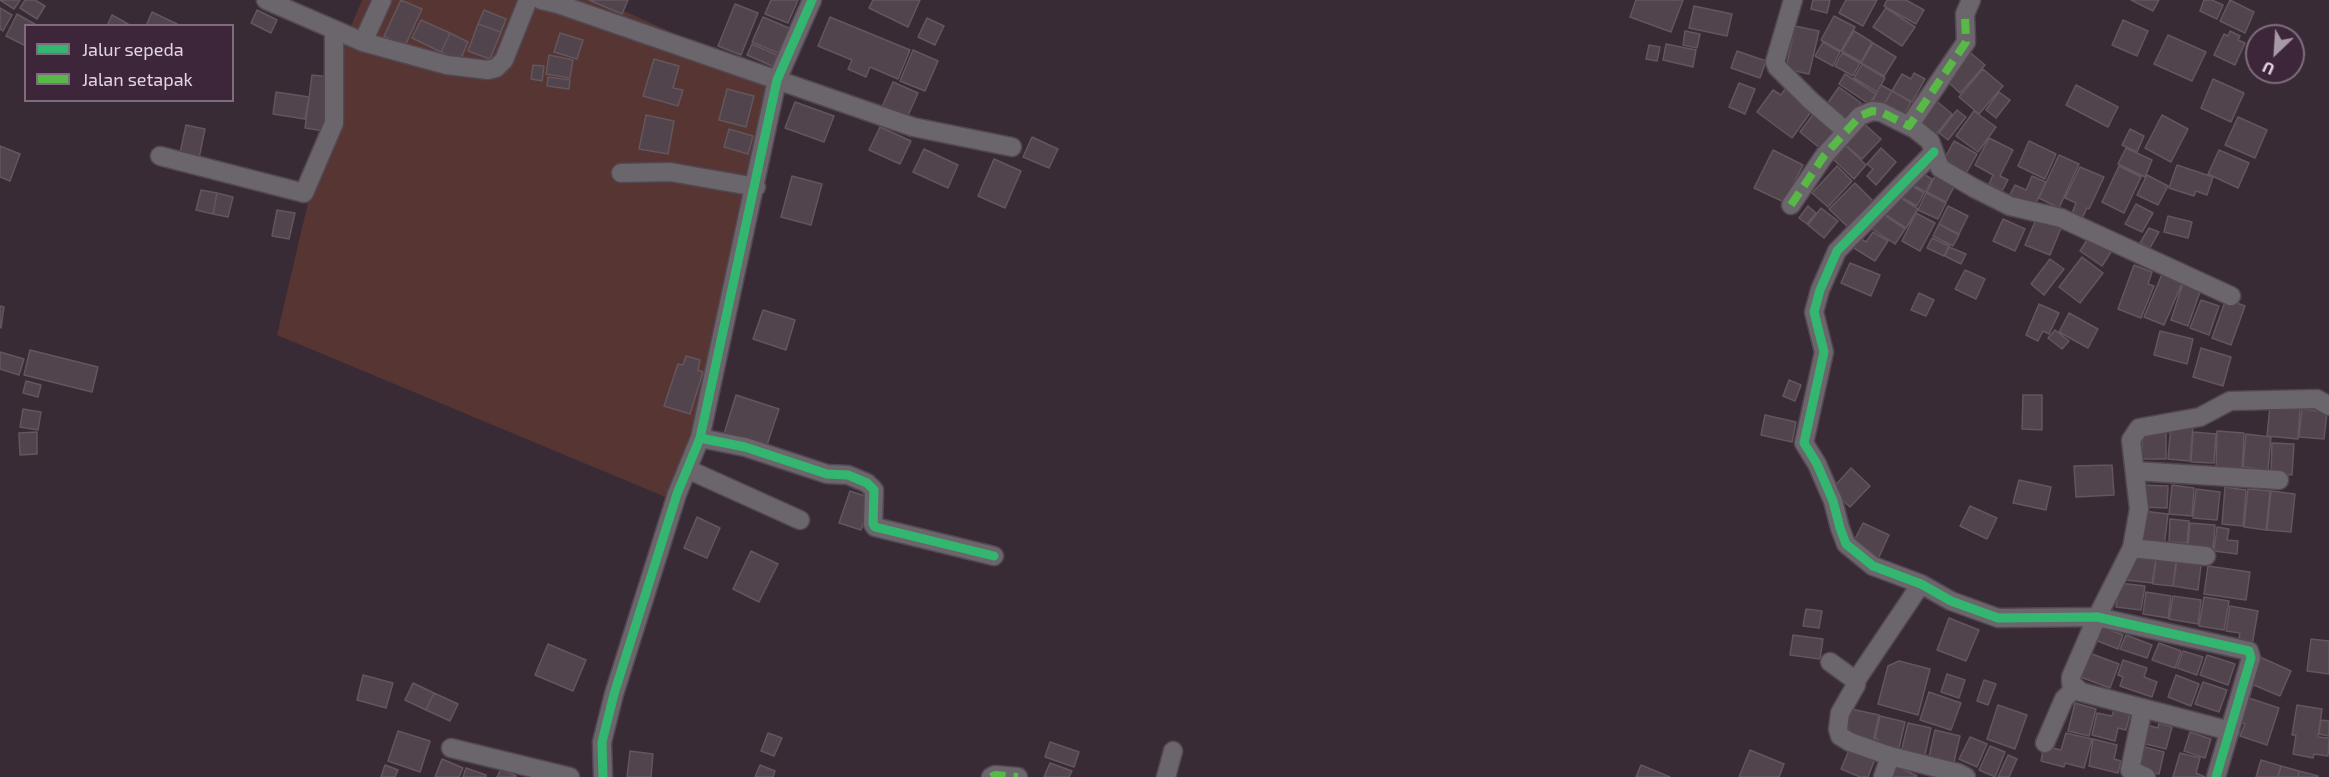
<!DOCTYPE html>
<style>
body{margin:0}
#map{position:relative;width:2329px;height:777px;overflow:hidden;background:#382b36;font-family:"Exo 2",sans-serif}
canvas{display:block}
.legend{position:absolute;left:24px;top:24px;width:210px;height:78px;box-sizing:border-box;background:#3d263a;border:2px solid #7f6c7d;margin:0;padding:8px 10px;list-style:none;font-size:18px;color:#e3d4e1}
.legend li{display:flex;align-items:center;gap:12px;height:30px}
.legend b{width:30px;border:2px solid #7f6c7d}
.north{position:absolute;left:2245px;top:24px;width:60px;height:60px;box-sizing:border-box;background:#3d263a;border:2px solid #7f6c7d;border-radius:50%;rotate:205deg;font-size:16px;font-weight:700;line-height:24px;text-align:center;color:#e3d4e1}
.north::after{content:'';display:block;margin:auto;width:21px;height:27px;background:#a799a5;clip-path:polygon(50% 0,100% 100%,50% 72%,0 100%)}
</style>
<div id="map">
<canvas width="2329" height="777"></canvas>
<ul class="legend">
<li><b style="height:8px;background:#33b770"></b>Jalur sepeda</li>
<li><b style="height:8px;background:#58b947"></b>Jalan setapak</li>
</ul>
<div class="north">U</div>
</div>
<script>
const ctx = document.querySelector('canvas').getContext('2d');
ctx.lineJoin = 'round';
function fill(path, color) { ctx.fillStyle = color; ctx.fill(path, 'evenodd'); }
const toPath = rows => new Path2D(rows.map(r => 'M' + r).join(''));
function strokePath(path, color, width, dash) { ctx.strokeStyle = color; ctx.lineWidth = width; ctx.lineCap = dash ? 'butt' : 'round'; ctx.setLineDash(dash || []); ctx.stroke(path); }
fill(toPath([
 [362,0,600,0,777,80,675,501,277,335,347,36]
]), '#563533');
const building = toPath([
 [0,0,20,0,14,9,0,0],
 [25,0,35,0,45,6,37,19,20,8,25,0],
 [401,0,422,9,405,46,384,36,401,0],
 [589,0,628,0,622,14,589,0],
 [771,0,798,0,788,23,765,14,771,0],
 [873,0,920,0,908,27,869,8,873,0],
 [1636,0,1683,0,1671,32,1630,17,1636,0],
 [1813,0,1830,0,1827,13,1811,9,1813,0],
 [1846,0,1877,0,1863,26,1839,13,1846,0],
 [1887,0,1906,0,1924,10,1916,24,1884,6,1887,0],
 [2131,0,2159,0,2153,11,2131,0],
 [2204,0,2212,0,2223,5,2217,19,2200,11,2204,0],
 [2230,0,2254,12,2245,33,2220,21,2230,0],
 [735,4,758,13,741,55,718,46,735,4],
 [1694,6,1732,14,1727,36,1689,28,1694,6],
 [0,8,12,15,3,31,0,29,0,8],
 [1886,8,1915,27,1902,46,1873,27,1886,8],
 [257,10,277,20,271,33,251,23,257,10],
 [484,10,506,19,501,32,478,24,484,10],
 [152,12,179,25,178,26,146,26,152,12],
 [17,14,38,26,26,26,26,46,6,36,17,14],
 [112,15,123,21,131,26,107,26,112,15],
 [1834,16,1855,27,1841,51,1821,40,1834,16],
 [763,17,789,28,778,53,752,42,763,17],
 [830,17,910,50,898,79,870,67,866,77,848,69,852,60,818,46,830,17],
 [927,18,944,26,935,45,918,37,927,18],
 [421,20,450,33,441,52,412,38,421,20],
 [2123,20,2148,31,2137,56,2112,45,2123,20],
 [478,24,501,32,490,59,468,51,478,24],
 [1795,26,1819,31,1809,74,1786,69,1795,26],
 [1685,31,1700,34,1697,48,1683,45,1685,31],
 [1854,31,1872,42,1861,62,1842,51,1854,31],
 [2230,31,2240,36,2238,40,2245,43,2235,65,2214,55,2224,34,2228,36,2230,31],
 [450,33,468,42,460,61,441,52,450,33],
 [560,33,583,40,577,59,554,52,560,33],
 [2168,35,2206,52,2192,81,2154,64,2168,35],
 [1823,42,1840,52,1833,66,1815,56,1823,42],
 [1873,43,1896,57,1884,76,1861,63,1873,43],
 [752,44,777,55,772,66,747,55,752,44],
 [1666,44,1696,50,1693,67,1663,60,1666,44],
 [1649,45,1660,47,1657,61,1646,59,1649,45],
 [1966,49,1985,65,1960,93,1947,81,1966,49],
 [913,50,938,61,925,91,900,81,913,50],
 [1737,51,1766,61,1760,78,1731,68,1737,51],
 [1842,53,1860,63,1853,76,1835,66,1842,53],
 [549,55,573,60,570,78,546,74,549,55],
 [654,59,679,66,673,88,683,90,678,106,643,96,654,59],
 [1862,64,1885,78,1877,92,1854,78,1862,64],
 [533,65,544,66,542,81,531,79,533,65],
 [1983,69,2003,86,1979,114,1959,97,1983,69],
 [1914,73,1925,79,1912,102,1892,91,1902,74,1911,79,1914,73],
 [1845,74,1876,94,1869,104,1839,84,1845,74],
 [312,75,339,78,331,132,305,128,312,75],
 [548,77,570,80,569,89,547,86,548,77],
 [2213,79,2244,93,2231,122,2201,108,2213,79],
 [893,82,918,93,906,120,881,109,893,82],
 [1739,83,1755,89,1745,114,1729,107,1739,83],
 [1881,85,1892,91,1883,106,1873,100,1881,85],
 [2076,85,2118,107,2108,127,2066,105,2076,85],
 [1839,87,1861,103,1849,120,1827,104,1839,87],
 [727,89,754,96,746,127,719,120,727,89],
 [1785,89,1813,109,1792,138,1757,112,1773,90,1781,95,1785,89],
 [1892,91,1911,102,1903,117,1883,106,1892,91],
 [276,92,309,97,305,119,273,114,276,92],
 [1999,92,2010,100,1996,118,1986,110,1999,92],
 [1934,99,1952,114,1933,139,1914,124,1934,99],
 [795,102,834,116,824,142,785,128,795,102],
 [1957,110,1966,117,1948,140,1939,133,1957,110],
 [1974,111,1996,127,1978,152,1956,136,1974,111],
 [1815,112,1836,128,1821,149,1800,132,1815,112],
 [646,115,674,121,668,154,639,149,646,115],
 [2162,115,2188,129,2171,162,2145,148,2162,115],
 [2238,117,2267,130,2255,158,2225,145,2238,117],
 [1862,122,1881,139,1862,159,1843,143,1862,122],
 [186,125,205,129,199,158,180,153,186,125],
 [880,127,911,141,900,164,869,150,880,127],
 [729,129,753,136,748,154,724,147,729,129],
 [2130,129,2144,136,2137,152,2122,145,2130,129],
 [1032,137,1058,149,1049,168,1023,157,1032,137],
 [1989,138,2013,150,2000,176,2008,180,2002,191,1989,184,1993,175,1975,165,1989,138],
 [1954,141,1977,154,1964,177,1941,165,1954,141],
 [2029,141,2056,154,2045,179,2018,166,2029,141],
 [0,146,20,154,10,181,0,177,0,146],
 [1846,146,1866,165,1854,179,1834,160,1846,146],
 [1881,148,1896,162,1876,185,1867,176,1873,169,1867,164,1881,148],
 [2126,148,2152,160,2145,177,2118,164,2126,148],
 [924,149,958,165,948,188,913,172,924,149],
 [1773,150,1803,165,1784,202,1754,188,1773,150],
 [2219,150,2249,163,2238,188,2208,174,2219,150],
 [2059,155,2079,164,2059,208,2039,198,2059,155],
 [994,159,1021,171,1005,208,978,196,994,159],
 [2177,165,2213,177,2207,195,2196,191,2194,196,2169,188,2177,165],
 [1837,166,1852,181,1828,207,1812,193,1837,166],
 [2119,166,2141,177,2124,213,2102,202,2119,166],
 [2080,167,2104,177,2089,209,2087,208,2081,221,2071,216,2076,203,2065,198,2080,167],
 [1920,172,1932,179,1926,192,1913,185,1920,172],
 [2147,175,2168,186,2158,205,2137,195,2147,175],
 [792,176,822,184,811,225,781,217,792,176],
 [1935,176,1955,185,1946,202,1927,192,1935,176],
 [2032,176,2046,182,2033,209,2008,198,2015,185,2026,190,2032,176],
 [1855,183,1873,201,1848,227,1829,209,1855,183],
 [1909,184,1924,193,1917,206,1901,197,1909,184],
 [201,190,217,193,213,214,196,210,201,190],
 [217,193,233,197,228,217,213,214,217,193],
 [1926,193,1946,203,1938,219,1918,210,1926,193],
 [1895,194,1918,209,1906,228,1883,213,1895,194],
 [2136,204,2153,213,2142,232,2125,224,2136,204],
 [1808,206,1816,213,1807,224,1799,218,1808,206],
 [1948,206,1968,216,1959,234,1939,224,1948,206],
 [1821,208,1838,221,1824,238,1808,225,1821,208],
 [277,210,295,213,289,239,272,236,277,210],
 [1881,213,1905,229,1895,244,1871,228,1881,213],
 [1916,213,1935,223,1920,251,1902,241,1916,213],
 [2168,216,2192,222,2188,238,2164,232,2168,216],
 [2037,217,2061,228,2050,255,2025,245,2037,217],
 [2003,219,2025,229,2015,251,1993,241,2003,219],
 [1939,224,1959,235,1953,246,1933,236,1939,224],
 [2149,228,2159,232,2150,248,2140,243,2149,228],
 [1873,232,1888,241,1875,261,1849,245,1855,235,1866,242,1873,232],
 [2089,237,2111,252,2102,266,2080,251,2089,237],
 [1932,238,1949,246,1944,256,1927,248,1932,238],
 [1949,247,1966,254,1961,264,1945,256,1949,247],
 [2082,257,2103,273,2080,303,2059,287,2082,257],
 [2050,259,2064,269,2044,295,2031,284,2050,259],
 [1850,263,1880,275,1871,296,1841,283,1850,263],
 [2134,265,2152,272,2148,284,2154,286,2141,318,2118,309,2134,265],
 [1965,270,1985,279,1976,299,1955,289,1965,270],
 [2163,272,2183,281,2164,325,2144,317,2163,272],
 [2183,283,2201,289,2188,326,2171,320,2183,283],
 [1919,293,1934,300,1926,316,1911,310,1919,293],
 [2226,299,2245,306,2231,345,2212,338,2226,299],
 [2201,300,2219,306,2209,335,2190,328,2201,300],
 [2039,304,2059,313,2049,334,2043,331,2038,341,2026,335,2039,304],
 [0,306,4,307,1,328,0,327,0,306],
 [763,310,795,320,786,350,753,339,763,310],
 [2069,313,2098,329,2088,348,2059,332,2069,313],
 [2055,330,2069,341,2062,349,2048,338,2055,330],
 [2160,331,2193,339,2187,364,2154,355,2160,331],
 [2201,348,2231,357,2223,386,2193,377,2201,348],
 [30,350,98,367,92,392,24,375,30,350],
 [0,352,24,359,19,375,0,369,0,352],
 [686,356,700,360,698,370,703,372,690,414,664,406,678,364,683,365,686,356],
 [1789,380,1801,385,1795,401,1783,396,1789,380],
 [26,381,41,385,38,397,23,393,26,381],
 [736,395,779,409,766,448,724,434,736,395],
 [2023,395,2042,395,2042,430,2022,429,2023,395],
 [2270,406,2300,409,2298,439,2267,436,2270,406],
 [23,409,41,412,38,430,20,427,23,409],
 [2302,409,2327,412,2324,439,2299,437,2302,409],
 [1765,415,1796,422,1792,442,1761,435,1765,415],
 [2171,424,2193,426,2190,461,2168,459,2171,424],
 [2217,431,2244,433,2242,471,2216,470,2217,431],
 [37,432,37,454,20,455,19,433,37,432],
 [2142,432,2166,432,2166,459,2142,459,2142,432],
 [2193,432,2216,434,2214,463,2191,462,2193,432],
 [2246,434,2271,437,2268,470,2243,467,2246,434],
 [2272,443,2294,444,2292,475,2271,474,2272,443],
 [2112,465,2114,495,2076,497,2074,466,2112,465],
 [1851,468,1870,486,1850,507,1831,490,1851,468],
 [2019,480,2051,487,2046,510,2013,503,2019,480],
 [2142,485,2168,486,2167,508,2141,507,2142,485],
 [2172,485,2194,488,2192,516,2169,514,2172,485],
 [2225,487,2246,490,2243,526,2222,524,2225,487],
 [2196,489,2220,492,2217,520,2193,518,2196,489],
 [2248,489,2270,491,2266,530,2244,527,2248,489],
 [850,491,871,498,861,530,839,523,850,491],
 [2271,491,2295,494,2291,532,2267,530,2271,491],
 [1970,506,1997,518,1987,539,1960,526,1970,506],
 [2143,511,2168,514,2164,547,2139,544,2143,511],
 [697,517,720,528,707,558,684,548,697,517],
 [2170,519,2189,521,2187,543,2169,542,2170,519],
 [1863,523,1889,535,1878,559,1853,543,1863,523],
 [2190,523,2215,525,2213,548,2188,546,2190,523],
 [2217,527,2229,529,2227,540,2238,541,2237,554,2214,551,2217,527],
 [751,551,778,564,759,602,733,589,751,551],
 [2129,555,2156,559,2152,583,2126,580,2129,555],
 [2156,559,2176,561,2173,586,2153,584,2156,559],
 [2177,561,2201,565,2198,590,2173,586,2177,561],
 [2208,566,2250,572,2246,600,2204,594,2208,566],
 [2119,583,2145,586,2141,610,2116,607,2119,583],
 [2146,592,2171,596,2168,618,2143,614,2146,592],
 [2173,596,2201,600,2198,624,2169,619,2173,596],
 [2204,597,2229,601,2224,630,2199,626,2204,597],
 [2230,606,2258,611,2252,645,2238,642,2240,633,2226,631,2230,606],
 [1806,609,1822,611,1819,628,1803,626,1806,609],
 [1949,618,1979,630,1966,661,1937,650,1949,618],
 [2100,626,2123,635,2118,649,2095,640,2100,626],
 [1793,635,1823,639,1820,659,1790,655,1793,635],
 [2126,635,2152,645,2147,658,2120,649,2126,635],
 [2311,639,2329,641,2329,674,2307,671,2311,639],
 [2159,643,2181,651,2175,668,2152,660,2159,643],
 [548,644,586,660,573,691,535,675,548,644],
 [2084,651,2119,664,2110,688,2075,675,2084,651],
 [2183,651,2203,657,2197,675,2177,668,2183,651],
 [2207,655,2235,664,2228,685,2200,675,2207,655],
 [2260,657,2291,671,2280,696,2249,683,2260,657],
 [2123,660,2147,668,2144,677,2157,682,2152,697,2120,686,2123,677,2118,675,2123,660],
 [1899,661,1930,669,1918,715,1878,704,1888,666,1899,661],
 [1947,674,1965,680,1959,698,1941,692,1947,674],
 [363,675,393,683,386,708,357,700,363,675],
 [2176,675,2199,684,2191,706,2168,697,2176,675],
 [1984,680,1996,684,1988,705,1977,701,1984,680],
 [2203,682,2227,690,2219,712,2195,704,2203,682],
 [413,683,434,693,426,710,405,700,413,683],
 [1929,692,1961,703,1951,730,1920,720,1929,692],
 [434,693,458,704,450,721,426,710,434,693],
 [2246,697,2279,708,2267,745,2240,736,2245,724,2238,721,2246,697],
 [2075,703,2096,709,2089,736,2068,731,2075,703],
 [1998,705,2027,715,2015,749,1987,739,1998,705],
 [2297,705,2322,709,2318,737,2329,738,2328,756,2314,754,2313,758,2293,754,2296,735,2292,735,2297,705],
 [1847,708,1879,715,1873,742,1841,735,1847,708],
 [2114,710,2130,714,2126,730,2118,728,2115,741,2092,735,2097,713,2112,716,2114,710],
 [1880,716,1905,722,1898,752,1877,747,1878,739,1875,739,1880,716],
 [2321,720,2329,721,2329,736,2319,734,2321,720],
 [1908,723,1931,728,1924,759,1901,753,1908,723],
 [2159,723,2172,727,2166,749,2142,743,2147,725,2158,728,2159,723],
 [1935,730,1960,736,1953,766,1928,761,1935,730],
 [398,731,430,741,420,772,388,761,398,731],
 [2190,732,2211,739,2205,758,2184,751,2190,732],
 [768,733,782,738,774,756,761,751,768,733],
 [2066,733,2092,739,2084,768,2065,763,2064,767,2041,761,2044,746,2061,750,2066,733],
 [1970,737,1987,744,1977,767,1959,759,1970,737],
 [2093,739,2117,745,2114,759,2121,761,2118,773,2089,766,2093,739],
 [1050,742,1079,752,1074,767,1045,757,1050,742],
 [1990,746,2005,752,1995,777,1979,770,1990,746],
 [2145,747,2164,752,2159,774,2140,769,2145,747],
 [1850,748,1875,759,1868,777,1860,777,1841,769,1850,748],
 [1750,750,1784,764,1779,777,1739,777,1750,750],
 [630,751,653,754,651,777,627,777,630,751],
 [2180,753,2200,758,2196,773,2205,777,2173,777,2180,753],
 [2008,755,2017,759,2009,777,1998,777,2008,755],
 [442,759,463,768,459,777,435,777,442,759],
 [2261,760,2281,766,2278,777,2256,777,2261,760],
 [1050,763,1072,771,1069,777,1044,777,1050,763],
 [385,765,398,770,395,777,381,777,385,765],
 [760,765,775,771,773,777,755,777,760,765],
 [1641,765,1670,777,1636,777,1641,765],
 [1896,766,1917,776,1916,777,1891,777,1896,766],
 [2281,766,2299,771,2298,777,2278,777,2281,766],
 [466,768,486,775,486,777,463,777,466,768],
 [501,769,516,776,516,777,497,777,501,769],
 [2299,771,2318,776,2318,777,2298,777,2299,771]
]);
fill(building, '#52444c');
strokePath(building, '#63565d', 1.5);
const street = toPath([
 [266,0,363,42,447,65,488,70,496,68,504,60,528,0],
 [541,0,558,4,913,127,1012,147],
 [1793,0,1775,62,1777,67,1811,101,1846,131],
 [363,42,382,0],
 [1909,126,1966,42,1965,14,1971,0],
 [1934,152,1837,251,1820,290,1814,312,1824,352,1804,443,1817,464,1833,501,1840,528,1846,544,1873,566,1921,584,1951,601,1998,618,2097,617,2249,651,2251,658,2216,777],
 [160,156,304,193,334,123,334,30],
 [621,173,670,172,756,187],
 [1791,205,1824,156,1860,116,1872,111,1881,112,1915,129,1930,141,1940,168,1974,188,2010,206,2061,218,2231,296],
 [700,438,745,447,827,474,848,475,867,483,874,490,873,524,875,527,994,556],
 [687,469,800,520],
 [2135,471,2279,480],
 [2132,548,2206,556],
 [1830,662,1852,678,1856,685,1840,713,1838,729,1840,736,1850,742,1890,756,1958,773,1966,777],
 [1855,682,1921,584],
 [2143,708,2130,770,2146,777],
 [2230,731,2081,692,2071,683,2071,677,2097,617,2132,548,2139,509,2131,440,2139,428,2200,417,2230,401,2317,399,2329,406],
 [2045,743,2064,699,2075,688],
 [451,748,570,777],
 [603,777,602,742,614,694,677,494,700,438,777,80,812,0],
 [991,777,995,775,1018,777],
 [1166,777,1173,751],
 [1883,777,1890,756]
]);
strokePath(street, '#534751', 21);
strokePath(street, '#6b666c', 18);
strokePath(toPath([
 [1791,205,1824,156,1860,116,1872,111,1881,112,1909,126,1966,42,1965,14],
 [991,777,995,775,1018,777]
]), '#58b947', 8, [15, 8]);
strokePath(toPath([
 [1934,152,1837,251,1820,290,1814,312,1824,352,1804,443,1817,464,1833,501,1840,528,1846,544,1873,566,1921,584,1951,601,1998,618,2097,617,2249,651,2251,658,2216,777],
 [700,438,745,447,827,474,848,475,867,483,874,490,873,524,875,527,994,556],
 [603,777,602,742,614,694,677,494,700,438,777,80,812,0]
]), '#33b770', 9);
</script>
